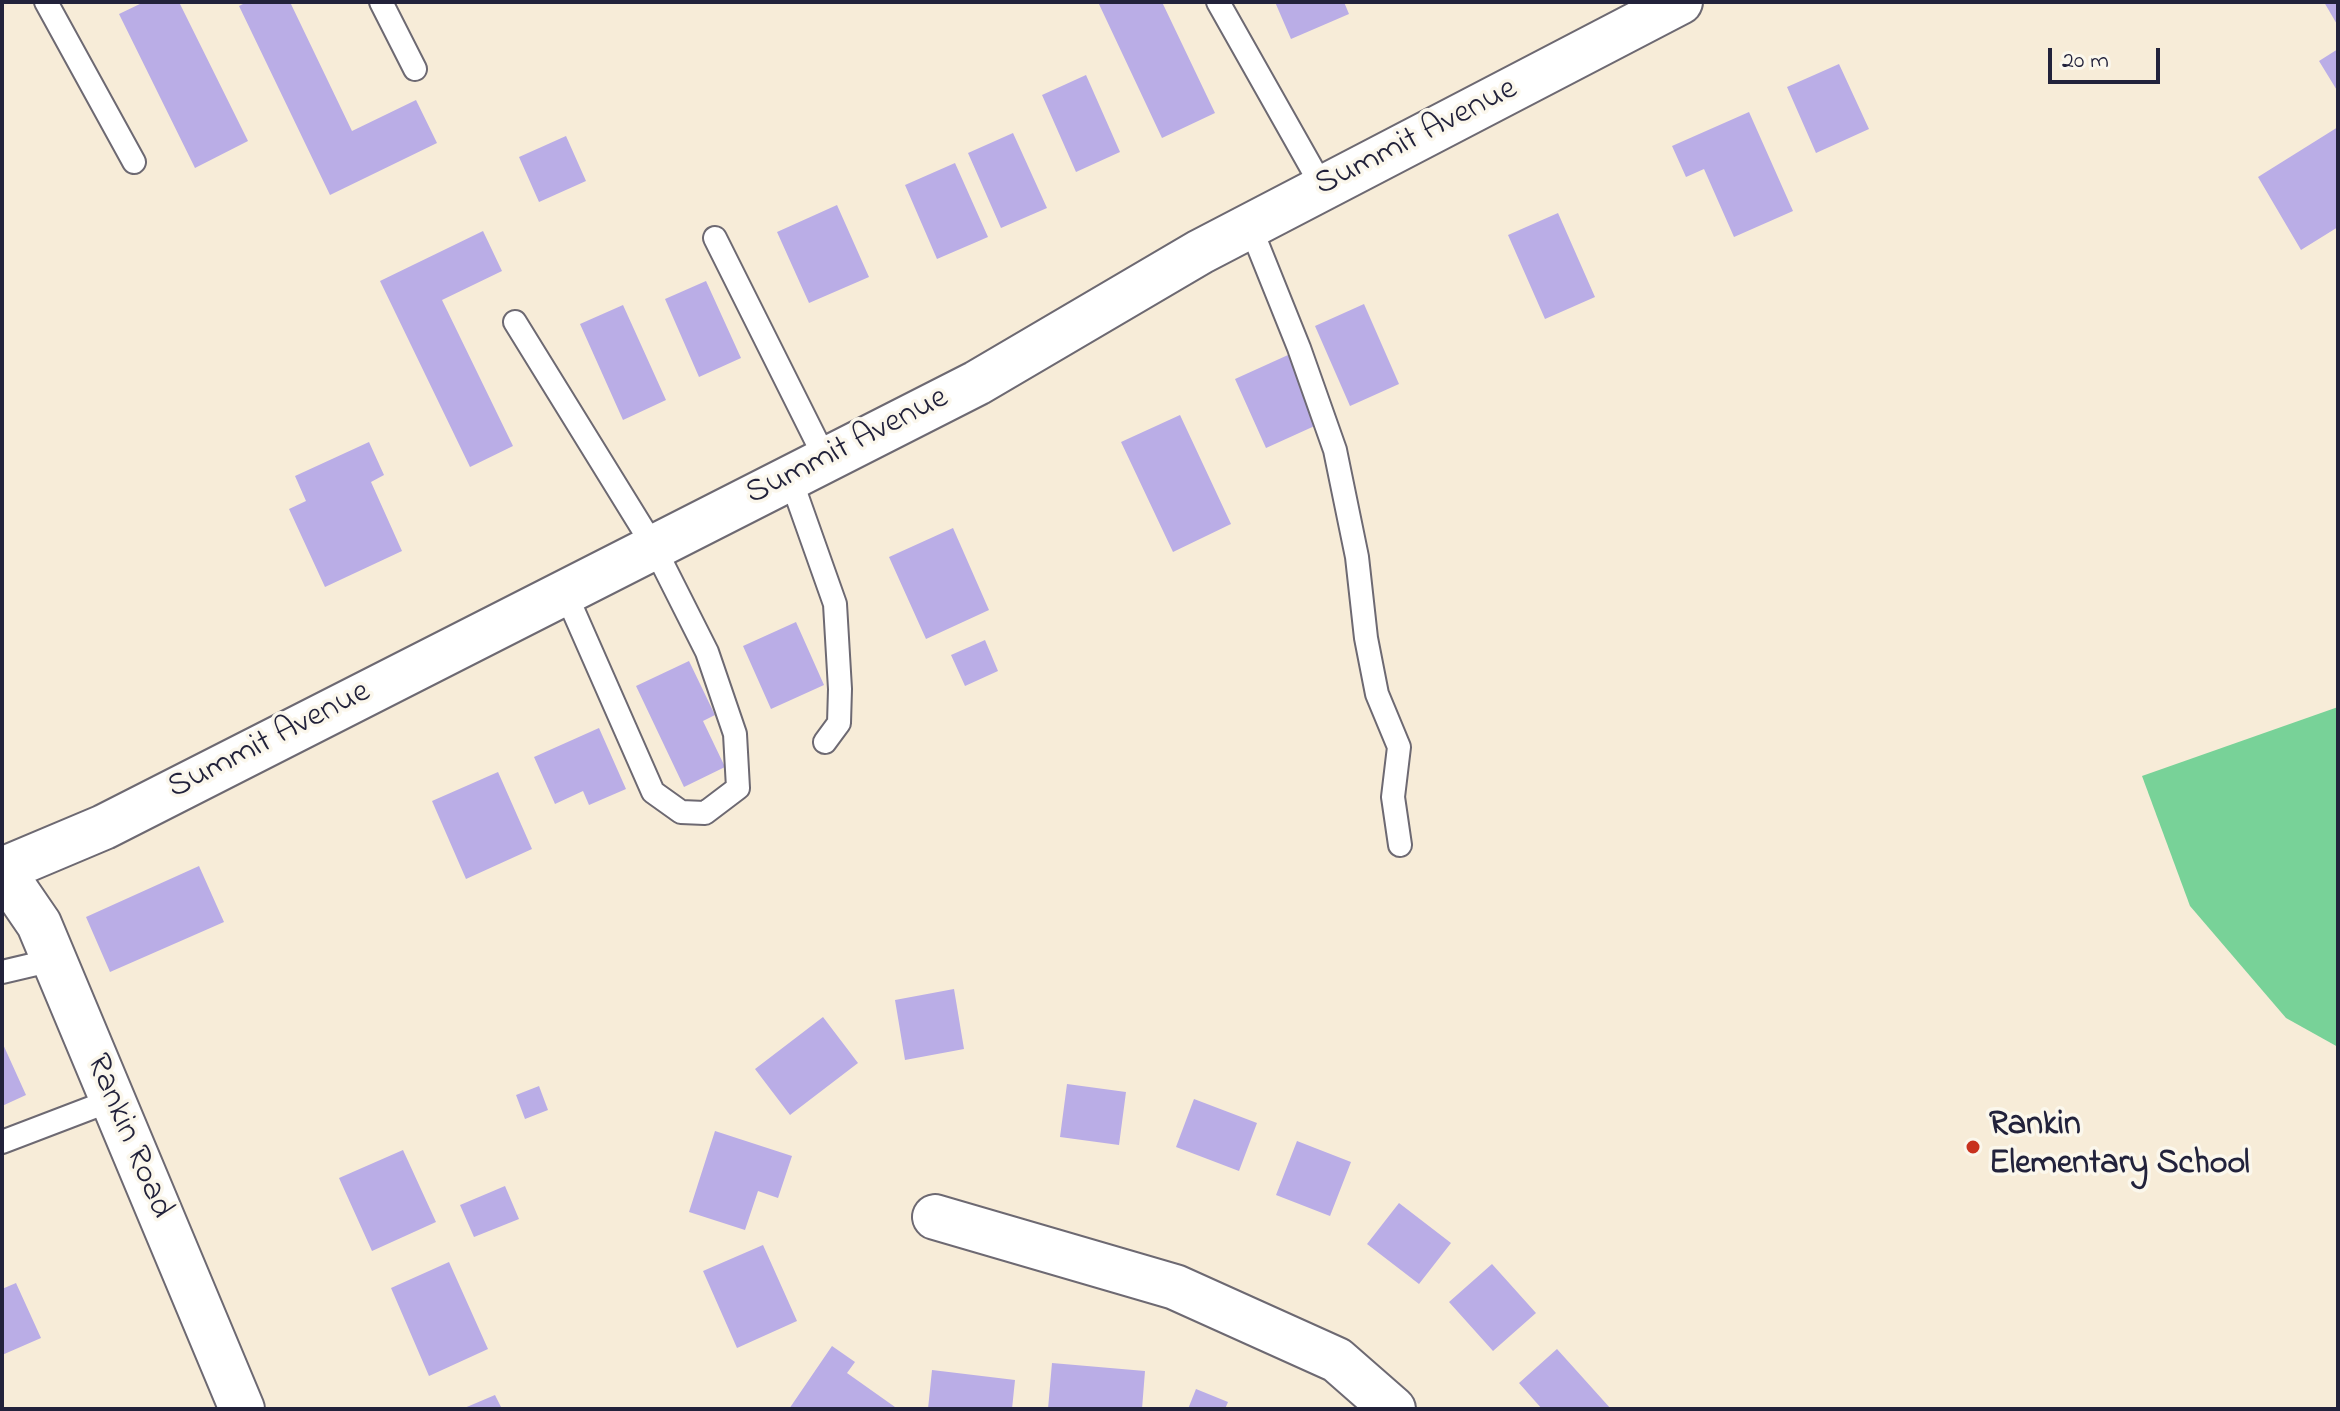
<!DOCTYPE html>
<style>
body{margin:0}
#map{position:relative;width:2340px;height:1411px;overflow:hidden;background:#f7ecd8;font-family:"Indie Flower",sans-serif}
canvas{display:block}
.frame{position:absolute;inset:0;border:4px solid #22223b;pointer-events:none}
.scale{position:absolute;left:2048px;top:48px;width:112px;height:36px;box-sizing:border-box;border:4px solid #22223b;border-top:0;padding-left:10px;font-size:24px;line-height:28px;white-space:nowrap;color:#22223b;-webkit-text-stroke:6px #fbf7ec;paint-order:stroke}
</style>
<div id="map">
<canvas width="2340" height="1411"></canvas>
<div class="frame"></div>
<div class="scale">20 m</div>
</div>
<script>
const ctx = document.querySelector('canvas').getContext('2d');
ctx.lineJoin = 'round';
function fill(path, color) { ctx.fillStyle = color; ctx.fill(path, 'evenodd'); }
const toPath = rows => new Path2D(rows.map(r => 'M' + r).join(''));
function strokePath(path, color, width, dash) { ctx.strokeStyle = color; ctx.lineWidth = width; ctx.lineCap = dash ? 'butt' : 'round'; ctx.setLineDash(dash || []); ctx.stroke(path); }
function drawText(font, color, halo, rows, align = 'center') {
  ctx.font = font + ' "Indie Flower",sans-serif'; ctx.lineWidth = 7; ctx.setLineDash([]); ctx.textBaseline = 'middle'; ctx.strokeStyle = halo; ctx.fillStyle = color; for (const [text, x, y, turn = 0] of rows) {
    ctx.save(); ctx.translate(x, y); ctx.rotate((+turn || 0) * Math.PI / 180); ctx.textAlign = isNaN(turn) ? turn : align; if (halo) ctx.strokeText(text, 0, 0); ctx.fillText(text, 0, 0); ctx.restore();
  }
}
fill(toPath([
 [2338,707,2338,1047,2286,1018,2190,906,2142,776]
]), '#78d298');
fill(toPath([
 [144,2,179,2,248,141,195,168,119,14],
 [247,2,290,2,352,131,416,100,437,143,330,195,239,6],
 [1098,2,1162,2,1215,113,1162,138],
 [1275,2,1344,2,1349,14,1291,39],
 [2324,2,2338,2,2338,26],
 [2338,49,2338,92,2319,61],
 [1839,64,1869,129,1816,153,1787,87],
 [1086,75,1120,152,1076,172,1042,95],
 [1749,112,1793,211,1734,237,1704,169,1686,177,1672,146],
 [2338,127,2338,227,2301,250,2258,177],
 [1013,133,1047,208,1001,228,968,153],
 [566,136,586,181,539,202,519,157],
 [955,163,988,237,937,259,905,185],
 [837,205,869,277,809,303,777,232],
 [1558,213,1595,297,1545,319,1508,235],
 [483,231,502,271,442,300,513,446,470,467,380,281],
 [706,281,741,358,699,377,665,299],
 [1364,304,1399,384,1350,406,1315,326],
 [623,305,666,400,623,420,580,324],
 [1288,355,1319,424,1266,448,1235,379],
 [1180,415,1231,524,1173,552,1121,442],
 [369,442,384,475,371,482,402,551,325,587,289,509,306,501,295,476],
 [953,528,989,610,926,639,889,557],
 [796,622,824,685,771,709,743,646],
 [985,640,998,671,965,686,951,655],
 [689,661,715,715,703,721,725,767,684,787,636,686],
 [599,728,626,789,589,805,583,791,555,804,534,757],
 [498,772,532,849,466,879,432,801],
 [199,866,224,922,110,972,86,917],
 [954,989,964,1049,905,1060,895,1000],
 [823,1017,858,1063,790,1115,755,1069],
 [2,1042,26,1095,2,1106],
 [1067,1084,1126,1092,1119,1145,1060,1137],
 [539,1086,548,1110,525,1119,516,1095],
 [1194,1099,1257,1123,1239,1171,1176,1147],
 [715,1131,792,1156,778,1198,758,1191,745,1230,689,1212],
 [1297,1141,1351,1162,1330,1216,1276,1195],
 [403,1150,436,1222,372,1251,339,1178],
 [505,1186,519,1219,474,1237,460,1205],
 [1399,1203,1451,1243,1419,1284,1367,1244],
 [763,1245,797,1321,737,1348,703,1271],
 [449,1262,488,1349,429,1376,391,1288],
 [1492,1264,1536,1313,1493,1351,1449,1302],
 [16,1283,41,1338,2,1355,2,1289],
 [832,1346,855,1362,847,1373,895,1407,893,1409,789,1409],
 [1557,1349,1611,1409,1542,1409,1519,1383],
 [1052,1363,1145,1371,1142,1409,1048,1409],
 [932,1370,1015,1380,1012,1409,928,1409],
 [1196,1389,1228,1402,1225,1409,1188,1409],
 [495,1395,502,1409,462,1409]
]), '#baade6');
const lane = toPath([
 [46,2,134,162],
 [381,2,415,69],
 [1218,2,1323,188],
 [1250,226,1299,348,1335,450,1357,557,1366,638,1377,694,1399,747,1393,797,1400,845],
 [715,238,826,460],
 [515,322,654,547,707,652,735,734,738,788,705,813,681,812,653,792,565,592],
 [790,477,835,604,840,689,839,723,825,742],
 [2,972,53,960],
 [2,1142,112,1100]
]);
const street = toPath([
 [935,1217,1175,1287,1337,1360,1393,1409]
]);
const secondary = toPath([
 [2,870,104,827,977,383,1200,252,1680,2],
 [2,870,39,924,242,1409]
]);
strokePath(lane, '#6d6972', 26);
strokePath(street, '#6d6972', 48);
strokePath(secondary, '#6d6972', 48);
strokePath(lane, '#fff', 22);
strokePath(street, '#fff', 44);
strokePath(secondary, '#fff', 44);
for (const [x, y, r, color] of [
 [1973,1147,8,"#c8321e"]
]) { const dot = new Path2D(); dot.arc(x, y, r, 0, 2 * Math.PI); ctx.fillStyle = color; ctx.fill(dot); strokePath(dot, '#fbf7ec', 3); }
drawText('34px', '#22223b', '#fbf7ec', [
 ["Summit Avenue",1417,139,-27],
 ["Summit Avenue",848,448,-27],
 ["Summit Avenue",270,742,-27],
 ["Rankin Road",127,1137,67]
]);
drawText('bold 34px', '#22223b', '#fbf7ec', [
 ["Rankin",1989,1127],
 ["Elementary School",1989,1166]
], 'left');
</script>
